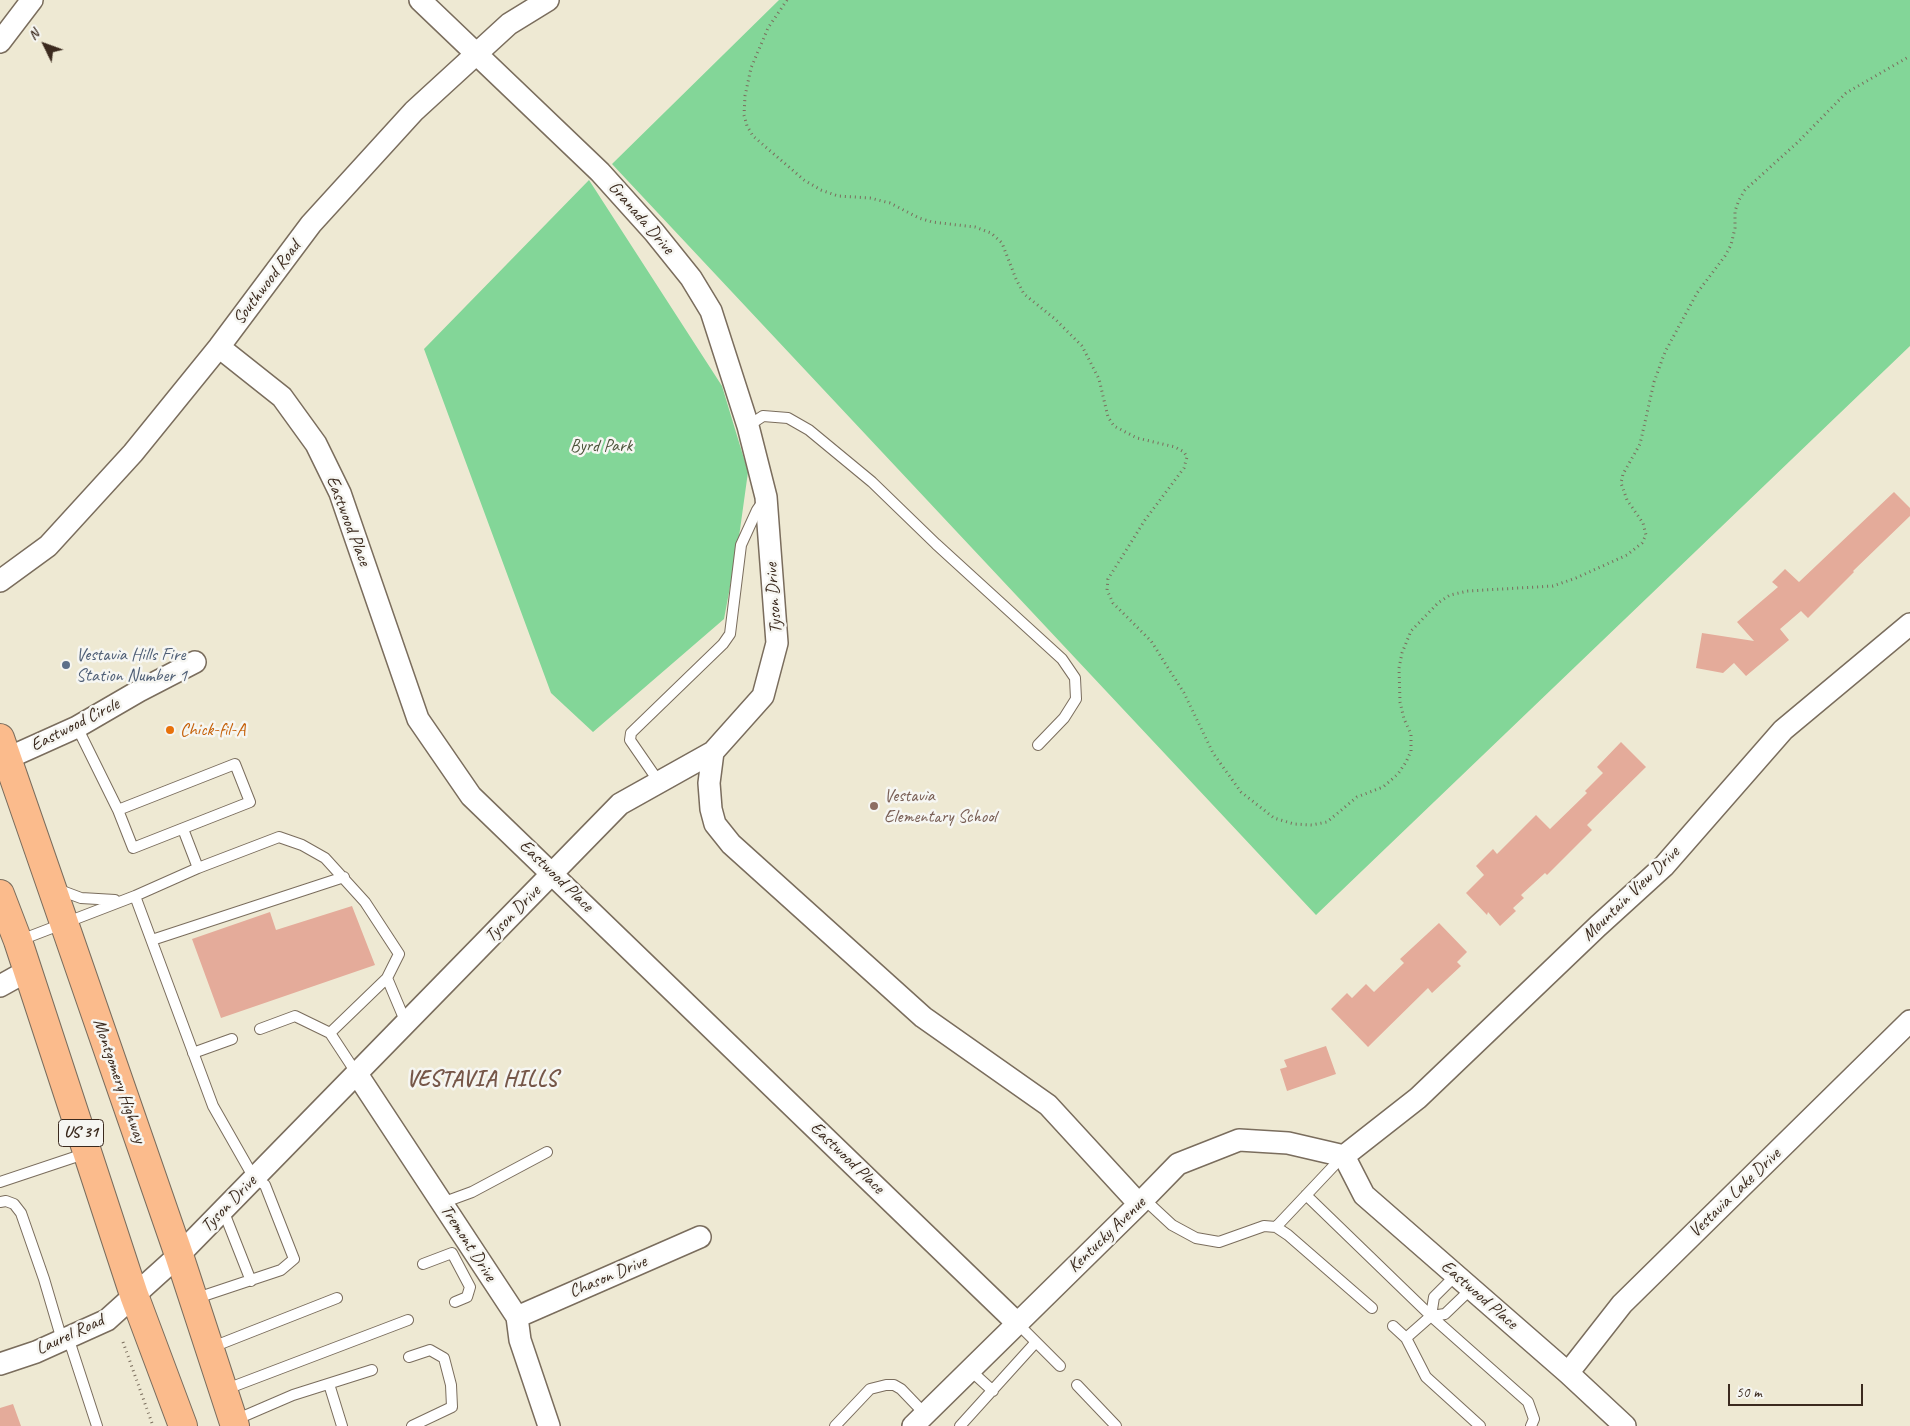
<!DOCTYPE html>
<style>
body{margin:0}
#map{position:relative;width:1910px;height:1426px;overflow:hidden;background:#eee9d3;font-family:Caveat,sans-serif}
canvas{display:block}
.north{position:absolute;left:20px;top:20px;width:50px;height:50px;-webkit-text-stroke:4px #f6f6f2;paint-order:stroke;rotate:312deg;font-size:14px;font-weight:700;line-height:20px;text-align:center;color:#3b2a1e}
.north::after{content:'';display:block;margin:auto;width:18px;height:22px;background:#3b2a1e;clip-path:polygon(50% 0,100% 100%,50% 72%,0 100%)}
.scale{position:absolute;left:1728px;top:1384px;width:135px;height:22px;box-sizing:border-box;border:2px solid #3b2a1e;border-top:0;padding-left:6px;font-size:15px;line-height:18px;white-space:nowrap;color:#3b2a1e;-webkit-text-stroke:4px #f6f6f2;paint-order:stroke}
</style>
<div id="map">
<canvas width="1910" height="1426"></canvas>
<div class="north">N</div>
<div class="scale">50 m</div>
</div>
<script>
const ctx = document.querySelector('canvas').getContext('2d');
ctx.lineJoin = 'round';
function fill(path, color) { ctx.fillStyle = color; ctx.fill(path, 'evenodd'); }
const toPath = rows => new Path2D(rows.map(r => 'M' + r).join(''));
function strokePath(path, color, width, dash) { ctx.strokeStyle = color; ctx.lineWidth = width; ctx.lineCap = dash ? 'butt' : 'round'; ctx.setLineDash(dash || []); ctx.stroke(path); }
function drawText(font, color, halo, rows, align = 'center') {
  ctx.font = font + ' Caveat,sans-serif'; ctx.lineWidth = 5; ctx.setLineDash([]); ctx.textBaseline = 'middle'; ctx.strokeStyle = halo; ctx.fillStyle = color; for (const [text, x, y, turn = 0] of rows) {
    ctx.save(); ctx.translate(x, y); ctx.rotate((+turn || 0) * Math.PI / 180); ctx.textAlign = isNaN(turn) ? turn : align; if (halo) ctx.strokeText(text, 0, 0); ctx.fillText(text, 0, 0); ctx.restore();
  }
}
fill(toPath([
 [779,0,1910,0,1910,346,1316,915,612,164],
 [589,180,722,386,748,472,738,544,724,619,593,732,551,693,424,349]
]), '#83d698');
fill(toPath([
 [1894,492,1910,508,1910,516,1853,571,1854,572,1808,618,1801,611,1780,629,1789,640,1746,676,1734,663,1723,673,1696,668,1702,633,1754,641,1737,622,1778,587,1772,582,1785,569,1799,582],
 [1621,742,1646,767,1587,825,1592,830,1547,875,1545,873,1521,895,1524,898,1513,908,1516,911,1500,926,1488,912,1487,915,1466,893,1484,875,1476,866,1493,849,1497,854,1536,815,1550,829,1587,793,1585,791,1603,773,1597,767],
 [352,906,375,965,221,1018,192,939,270,912,276,930],
 [1439,923,1467,952,1457,962,1461,966,1432,993,1428,988,1368,1047,1331,1009,1347,993,1352,998,1366,984,1374,992,1404,963,1400,959],
 [1326,1046,1336,1074,1287,1091,1280,1069,1287,1067,1284,1060],
 [13,1404,21,1426,0,1426,0,1408]
]), '#e4ab9a');
const lane = toPath([
 [748,426,763,416,788,418,809,430,872,482,936,544,1062,659,1075,678,1076,699,1064,718,1038,745],
 [77,727,118,810,133,848,250,802,235,764,118,810],
 [659,782,630,740,631,733,723,644,730,634,741,545,757,510,764,500],
 [198,868,279,837,302,845,325,858,365,902,399,954,387,978,330,1033,357,1074],
 [57,889,81,898,115,900],
 [135,896,213,1106,254,1178,265,1185,294,1259,281,1270,194,1299],
 [152,940,344,877],
 [18,941,135,896,198,868,183,829],
 [387,978,406,1023],
 [260,1029,295,1016,330,1033],
 [193,1053,232,1039],
 [0,1182,87,1153],
 [1306,1195,1431,1316,1528,1402,1534,1419,1531,1426],
 [1144,1199,1172,1225,1196,1238,1219,1242,1264,1226,1276,1227,1288,1235,1372,1308],
 [0,1202,6,1201,14,1204,21,1213,44,1279,62,1340],
 [442,1203,472,1192,547,1152],
 [223,1210,251,1281],
 [1276,1227,1343,1156],
 [423,1264,452,1253,470,1287,467,1297,455,1302],
 [1431,1316,1434,1297,1456,1275],
 [1017,1323,1060,1366],
 [1393,1326,1406,1338,1426,1377,1480,1426],
 [68,1337,97,1426],
 [1406,1338,1431,1316,1445,1314,1471,1289],
 [210,1348,337,1298],
 [409,1357,430,1350,444,1358,451,1385,452,1407,412,1426],
 [970,1370,993,1391],
 [329,1384,342,1426],
 [1077,1385,1116,1426],
 [224,1390,408,1320],
 [235,1420,293,1395,372,1370],
 [835,1426,870,1389,886,1385,894,1385,901,1389,925,1414],
 [960,1426,1036,1342]
]);
const street = toPath([
 [0,42,32,0],
 [219,347,282,397,316,444,340,493,418,719,471,796,1017,1323],
 [0,581,48,546,133,453,219,347,311,224,414,111,509,24,548,0],
 [713,752,709,783,711,809,715,824,731,844,923,1017,1048,1105,1139,1204],
 [8,758,77,727,139,691,195,662],
 [0,986,27,971],
 [357,1074,517,1317,520,1340,549,1426],
 [1344,1156,1418,1098,1598,926,1664,866,1783,730,1910,624],
 [1344,1156,1364,1195,1568,1373,1625,1426],
 [517,1317,700,1237],
 [0,1364,36,1352,107,1320,179,1255,620,804,713,752,763,696,777,643,766,497,748,426,711,311,691,278,654,232,600,172,420,0],
 [1568,1373,1622,1304,1910,1021],
 [913,1426,1139,1204,1178,1164,1239,1140,1288,1143,1344,1156]
]);
const primary = toPath([
 [0,738,179,1255,235,1426],
 [0,894,18,941,134,1295,183,1426]
]);
strokePath(lane, '#7a6d5d', 12);
strokePath(street, '#7a6d5d', 24);
strokePath(primary, '#7a6d5d', 30);
strokePath(toPath([
 [787,0,768,28,751,68,745,96,744,115,747,126,753,136,804,180,821,190,838,196,870,198,890,203,919,218,932,222,975,227,991,233,1002,243,1016,279,1024,294,1055,319,1082,346,1099,379,1108,417,1114,426,1137,438,1175,447,1184,452,1187,457,1184,468,1145,520,1108,579,1107,590,1113,603,1151,641,1184,693,1213,753,1241,792,1274,818,1294,824,1312,825,1327,822,1357,797,1383,787,1398,774,1406,762,1411,751,1411,734,1404,719,1400,702,1399,668,1402,653,1411,631,1438,603,1450,595,1468,591,1553,586,1576,578,1627,555,1642,543,1646,535,1643,523,1627,500,1621,483,1623,474,1640,444,1654,382,1665,352,1697,293,1725,256,1731,245,1735,228,1735,211,1739,200,1745,190,1798,142,1846,93,1910,56],
 [123,1342,153,1426]
]), '#7a6d5d', 3, [1, 4]);
strokePath(lane, '#fff', 10);
strokePath(street, '#fff', 21);
strokePath(primary, '#fbbb8c', 28);
for (const [x, y, r, color] of [
 [66,665,5,"#5c6f8a"],
 [170,730,5,"#e8710a"],
 [874,806,5,"#8d6e63"]
]) { const dot = new Path2D(); dot.arc(x, y, r, 0, 2 * Math.PI); ctx.fillStyle = color; ctx.fill(dot); strokePath(dot, '#f6f6f2', 2); }
for (const [x, y, w] of [
 [81,1133,45]
]) { const box = new Path2D(); box.roundRect(x - w / 2, y - 13.5, w, 27, 4); ctx.fillStyle = '#f6f6f2'; ctx.fill(box); strokePath(box, '#3b2a1e', 1); }
drawText('bold 16px', '#3b2a1e', null, [
 ["US 31",81,1133]
]);
drawText('18px', '#3b2a1e', '#f6f6f2', [
 ["Granada Drive",641,218,49],
 ["Southwood Road",267,283,-53],
 ["Eastwood Place",348,521,69],
 ["Tyson Drive",774,598,-94],
 ["Eastwood Circle",75,725,-27],
 ["Eastwood Place",556,876,44],
 ["Mountain View Drive",1631,894,-44],
 ["Tyson Drive",513,914,-46],
 ["Montgomery Highway",119,1081,71],
 ["Eastwood Place",847,1158,44],
 ["Vestavia Lake Drive",1735,1193,-44],
 ["Tyson Drive",229,1204,-46],
 ["Kentucky Avenue",1107,1235,-44],
 ["Tremont Drive",468,1243,57],
 ["Chason Drive",608,1277,-23],
 ["Eastwood Place",1479,1295,41],
 ["Laurel Road",70,1335,-25]
]);
drawText('18px', '#4d553c', '#f6f6f2', [
 ["Byrd Park",601,446]
]);
drawText('18px', '#4e5e75', '#f6f6f2', [
 ["Vestavia Hills Fire",76,655],
 ["Station Number 1",76,676]
], 'left');
drawText('18px', '#c56008', '#f6f6f2', [
 ["Chick-fil-A",180,730]
], 'left');
drawText('18px', '#785e54', '#f6f6f2', [
 ["Vestavia",884,796],
 ["Elementary School",884,817]
], 'left');
ctx.letterSpacing = '1px';
drawText('bold 22px', '#765749', '#f6f6f2', [
 ["VESTAVIA HILLS",482,1080]
]);
ctx.letterSpacing = '0px';
</script>
